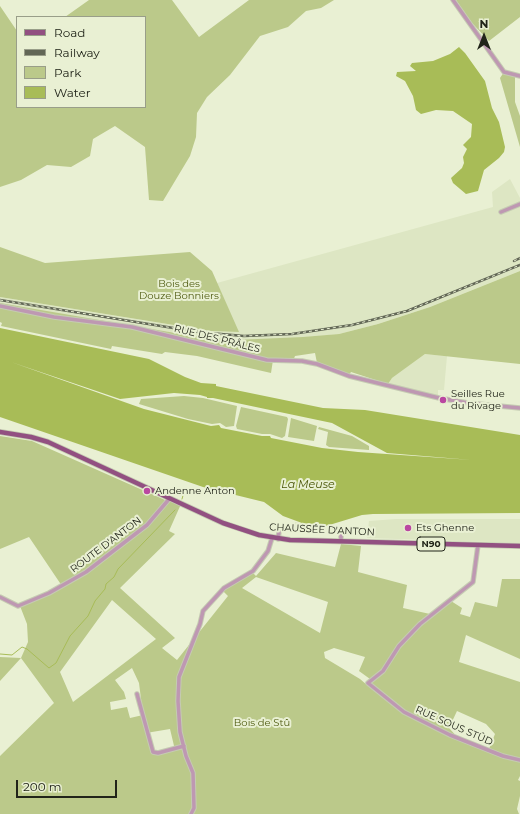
<!DOCTYPE html>
<meta charset="utf-8">
<style>
body{margin:0}
#map{position:relative;width:520px;height:814px;overflow:hidden;background:#e9f0d3;font-family:Montserrat,sans-serif}
canvas{display:block}
.legend{position:absolute;left:16px;top:16px;width:130px;height:92px;box-sizing:border-box;background:#e9f0d3;border:1px solid #999e89;margin:0;padding:5px 7px;list-style:none;font-size:12px;color:#212419}
.legend li{display:flex;align-items:center;gap:8px;height:20px}
.legend b{width:20px;border:1px solid #999e89}
.north{position:absolute;left:464px;top:16px;width:40px;height:40px;-webkit-text-stroke:3px #e9f0d3;paint-order:stroke;rotate:0deg;font-size:11px;font-weight:700;line-height:16px;text-align:center;color:#212419}
.north::after{content:'';display:block;margin:auto;width:14px;height:18px;background:#212419;clip-path:polygon(50% 0,100% 100%,50% 72%,0 100%)}
.scale{position:absolute;left:16px;top:780px;width:101px;height:18px;box-sizing:border-box;border:2px solid #212419;border-top:0;padding-left:5px;font-size:12px;line-height:14px;white-space:nowrap;color:#212419;-webkit-text-stroke:3px #e9f0d3;paint-order:stroke}
</style>
<div id="map">
<canvas width="520" height="814"></canvas>
<ul class="legend">
<li><b style="height:5px;background:#925081"></b>Road</li>
<li><b style="height:5px;background:#626756"></b>Railway</li>
<li><b style="height:11px;background:#bbc98a"></b>Park</li>
<li><b style="height:11px;background:#a8bc57"></b>Water</li>
</ul>
<div class="north">N</div>
<div class="scale">200 m</div>
</div>
<script>
const ctx = document.querySelector('canvas').getContext('2d');
ctx.lineJoin = 'round';
function fill(path, color) { ctx.fillStyle = color; ctx.fill(path, 'evenodd'); }
const toPath = rows => new Path2D(rows.map(r => 'M' + r).join(''));
function strokePath(path, color, width, dash) { ctx.strokeStyle = color; ctx.lineWidth = width; ctx.lineCap = dash ? 'butt' : 'round'; ctx.setLineDash(dash || []); ctx.stroke(path); }
function drawText(font, color, halo, rows, align = 'center') {
  ctx.font = font + ' Montserrat,sans-serif'; ctx.lineWidth = 4; ctx.setLineDash([]); ctx.textBaseline = 'middle'; ctx.strokeStyle = halo; ctx.fillStyle = color; for (const [text, x, y, turn = 0] of rows) {
    ctx.save(); ctx.translate(x, y); ctx.rotate((+turn || 0) * Math.PI / 180); ctx.textAlign = isNaN(turn) ? turn : align; if (halo) ctx.strokeText(text, 0, 0); ctx.fillText(text, 0, 0); ctx.restore();
  }
}
fill(toPath([
 [510,179,520,198,520,271,430,307,378,324,339,334,277,340,235,340,187,335,0,304,0,297,211,331,238,332,217,283,493,207,492,192],
 [425,354,447,356,444,390,438,390,438,396,388,384,392,378],
 [307,509,319,513,317,526,313,526,312,529,317,530,316,533,294,532,295,522,305,524],
 [396,519,520,519,520,543,367,538,369,521]
]), '#dde6c3');
fill(toPath([
 [89,0,172,0,199,37,249,0,334,0,321,8,306,11,288,27,260,36,230,75,207,97,197,113,196,137,190,156,163,201,149,200,145,147,115,126,93,139,90,156,71,167,47,165,21,180,0,187,0,6,17,31,17,107,145,107,145,17,65,17],
 [456,0,520,0,520,17,489,41,472,23],
 [504,72,515,75,515,102,520,116,520,147,500,78],
 [0,247,45,263,190,252,212,271,239,332,211,331,0,297],
 [520,271,520,364,425,354,392,378,388,384,351,372,349,375,317,363,315,353,295,356,293,361,273,360,271,373,197,356,165,352,162,354,112,346,111,349,1,326,2,323,0,322,0,303,187,335,235,340,303,337,339,334,378,324,430,307],
 [184,396,203,398,237,406,234,426,226,427,220,423,212,424,188,419,139,404,141,399],
 [241,407,287,417,288,419,285,436,282,438,270,434,262,434,237,429,236,426],
 [291,418,317,426,314,441,288,437],
 [319,427,352,436,369,446,369,450,329,447,326,445,328,432,318,429],
 [0,436,32,441,165,500,160,509,170,498,181,504,169,531,175,534,120,588,175,638,162,648,177,660,228,596,223,591,252,572,256,576,276,553,335,567,341,544,361,546,358,572,407,585,403,608,430,614,402,640,380,672,370,679,359,671,365,657,334,648,324,652,325,658,360,679,367,685,382,674,403,643,429,618,451,601,462,608,460,614,470,617,475,602,497,607,502,579,520,579,520,659,466,635,459,662,520,682,520,776,518,780,520,781,520,796,517,809,519,814,0,814,0,756,54,703,21,658,0,681,0,657,21,658,28,642,27,624,20,606,62,586,29,537,0,549],
 [256,577,328,602,320,633,242,588],
 [112,600,156,639,73,702,60,672],
 [132,668,139,683,143,715,130,718,127,707,111,710,110,702,126,699,124,692,115,680],
 [457,711,486,724,495,734,489,749,460,740,449,728],
 [170,729,175,750,153,752,146,733]
]), '#bbc98a');
fill(toPath([
 [459,47,465,53,485,81,492,108,499,122,505,147,504,152,499,158,484,170,478,191,466,194,453,183,451,178,462,168,464,163,463,157,467,149,463,145,471,137,472,124,453,111,436,110,421,114,416,110,413,96,405,81,396,76,397,72,416,71,410,66,412,63,433,61,450,54],
 [0,328,149,359,185,377,201,383,216,384,216,386,323,408,365,410,520,435,520,513,373,514,362,515,326,526,302,523,283,516,264,502,203,487,0,417],
 [11,362,120,399,174,393,200,395,207,397,207,398,213,398,332,423,387,453,472,460,358,452,322,448,271,438,270,436,262,436,221,428,219,425,211,426,144,409]
]), '#a8bc57');
strokePath(toPath([
 [182,499,184,492],
 [0,654,12,655,22,647,27,649,49,668,56,663,70,636,88,616,95,601,105,589,106,584,114,577,118,569,175,510]
]), '#a8bc57', 1);
const minor = toPath([
 [453,0,504,72,520,76],
 [501,212,520,204],
 [0,306,54,317,132,327,267,360,302,361,317,364,349,376,439,398,468,403,520,408],
 [341,533,341,541],
 [278,539,279,532],
 [478,545,473,582,420,624,399,646,383,671,368,683,404,712,450,735,503,756,520,760],
 [0,597,18,606,49,593,86,572,147,525,170,498],
 [137,694,153,752,158,753,184,746],
 [191,814,194,808,193,773,186,756,180,732,178,701,179,677,200,624,203,611,224,588,253,571,268,551,272,538]
]);
const major = toPath([
 [0,432,31,437,48,442,223,523,259,535,290,540,520,546]
]);
strokePath(minor, '#c5cbb2', 5.5);
strokePath(major, '#c5cbb2', 6);
strokePath(minor, '#be98b2', 3.5);
strokePath(major, '#925081', 4.5);
const rail = toPath([
 [514,261,520,258],
 [0,300,198,332,244,336,292,334,352,325,407,311,520,265]
]);
strokePath(rail, '#626756', 2.5);
strokePath(rail, '#e9f0d3', 1, [3]);
for (const [x, y, r, color] of [
 [443,400,4,"#ba47a1"],
 [147,491,4,"#ba47a1"],
 [408,528,4,"#ba47a1"]
]) { const dot = new Path2D(); dot.arc(x, y, r, 0, 2 * Math.PI); ctx.fillStyle = color; ctx.fill(dot); strokePath(dot, '#e9f0d3', 1.5); }
for (const [x, y, w] of [
 [431,544,28]
]) { const box = new Path2D(); box.roundRect(x - w / 2, y - 7, w, 14, 3); ctx.fillStyle = '#e9f0d3'; ctx.fill(box); strokePath(box, '#212419', 1); }
drawText('bold 9px', '#212419', null, [
 ["N90",431,544]
]);
drawText('10px', '#505c12', '#e9f0d3', [
 ["Bois des",179,284],
 ["Douze Bonniers",179,296],
 ["Bois de Stû",262,723]
]);
drawText('10px', '#212419', '#e9f0d3', [
 ["RUE DES PRÂLES",217,339,14],
 ["CHAUSSÉE D'ANTON",322,530,3],
 ["ROUTE D'ANTON",106,545,-37],
 ["RUE SOUS STÛD",454,726,24]
]);
drawText('10px', '#212419', '#e9f0d3', [
 ["Seilles Rue",451,394],
 ["du Rivage",451,406],
 ["Andenne Anton",155,491],
 ["Ets Ghenne",416,528]
], 'left');
drawText('italic 11px', '#495507', '#e9f0d3', [
 ["La Meuse",308,485]
]);
</script>
